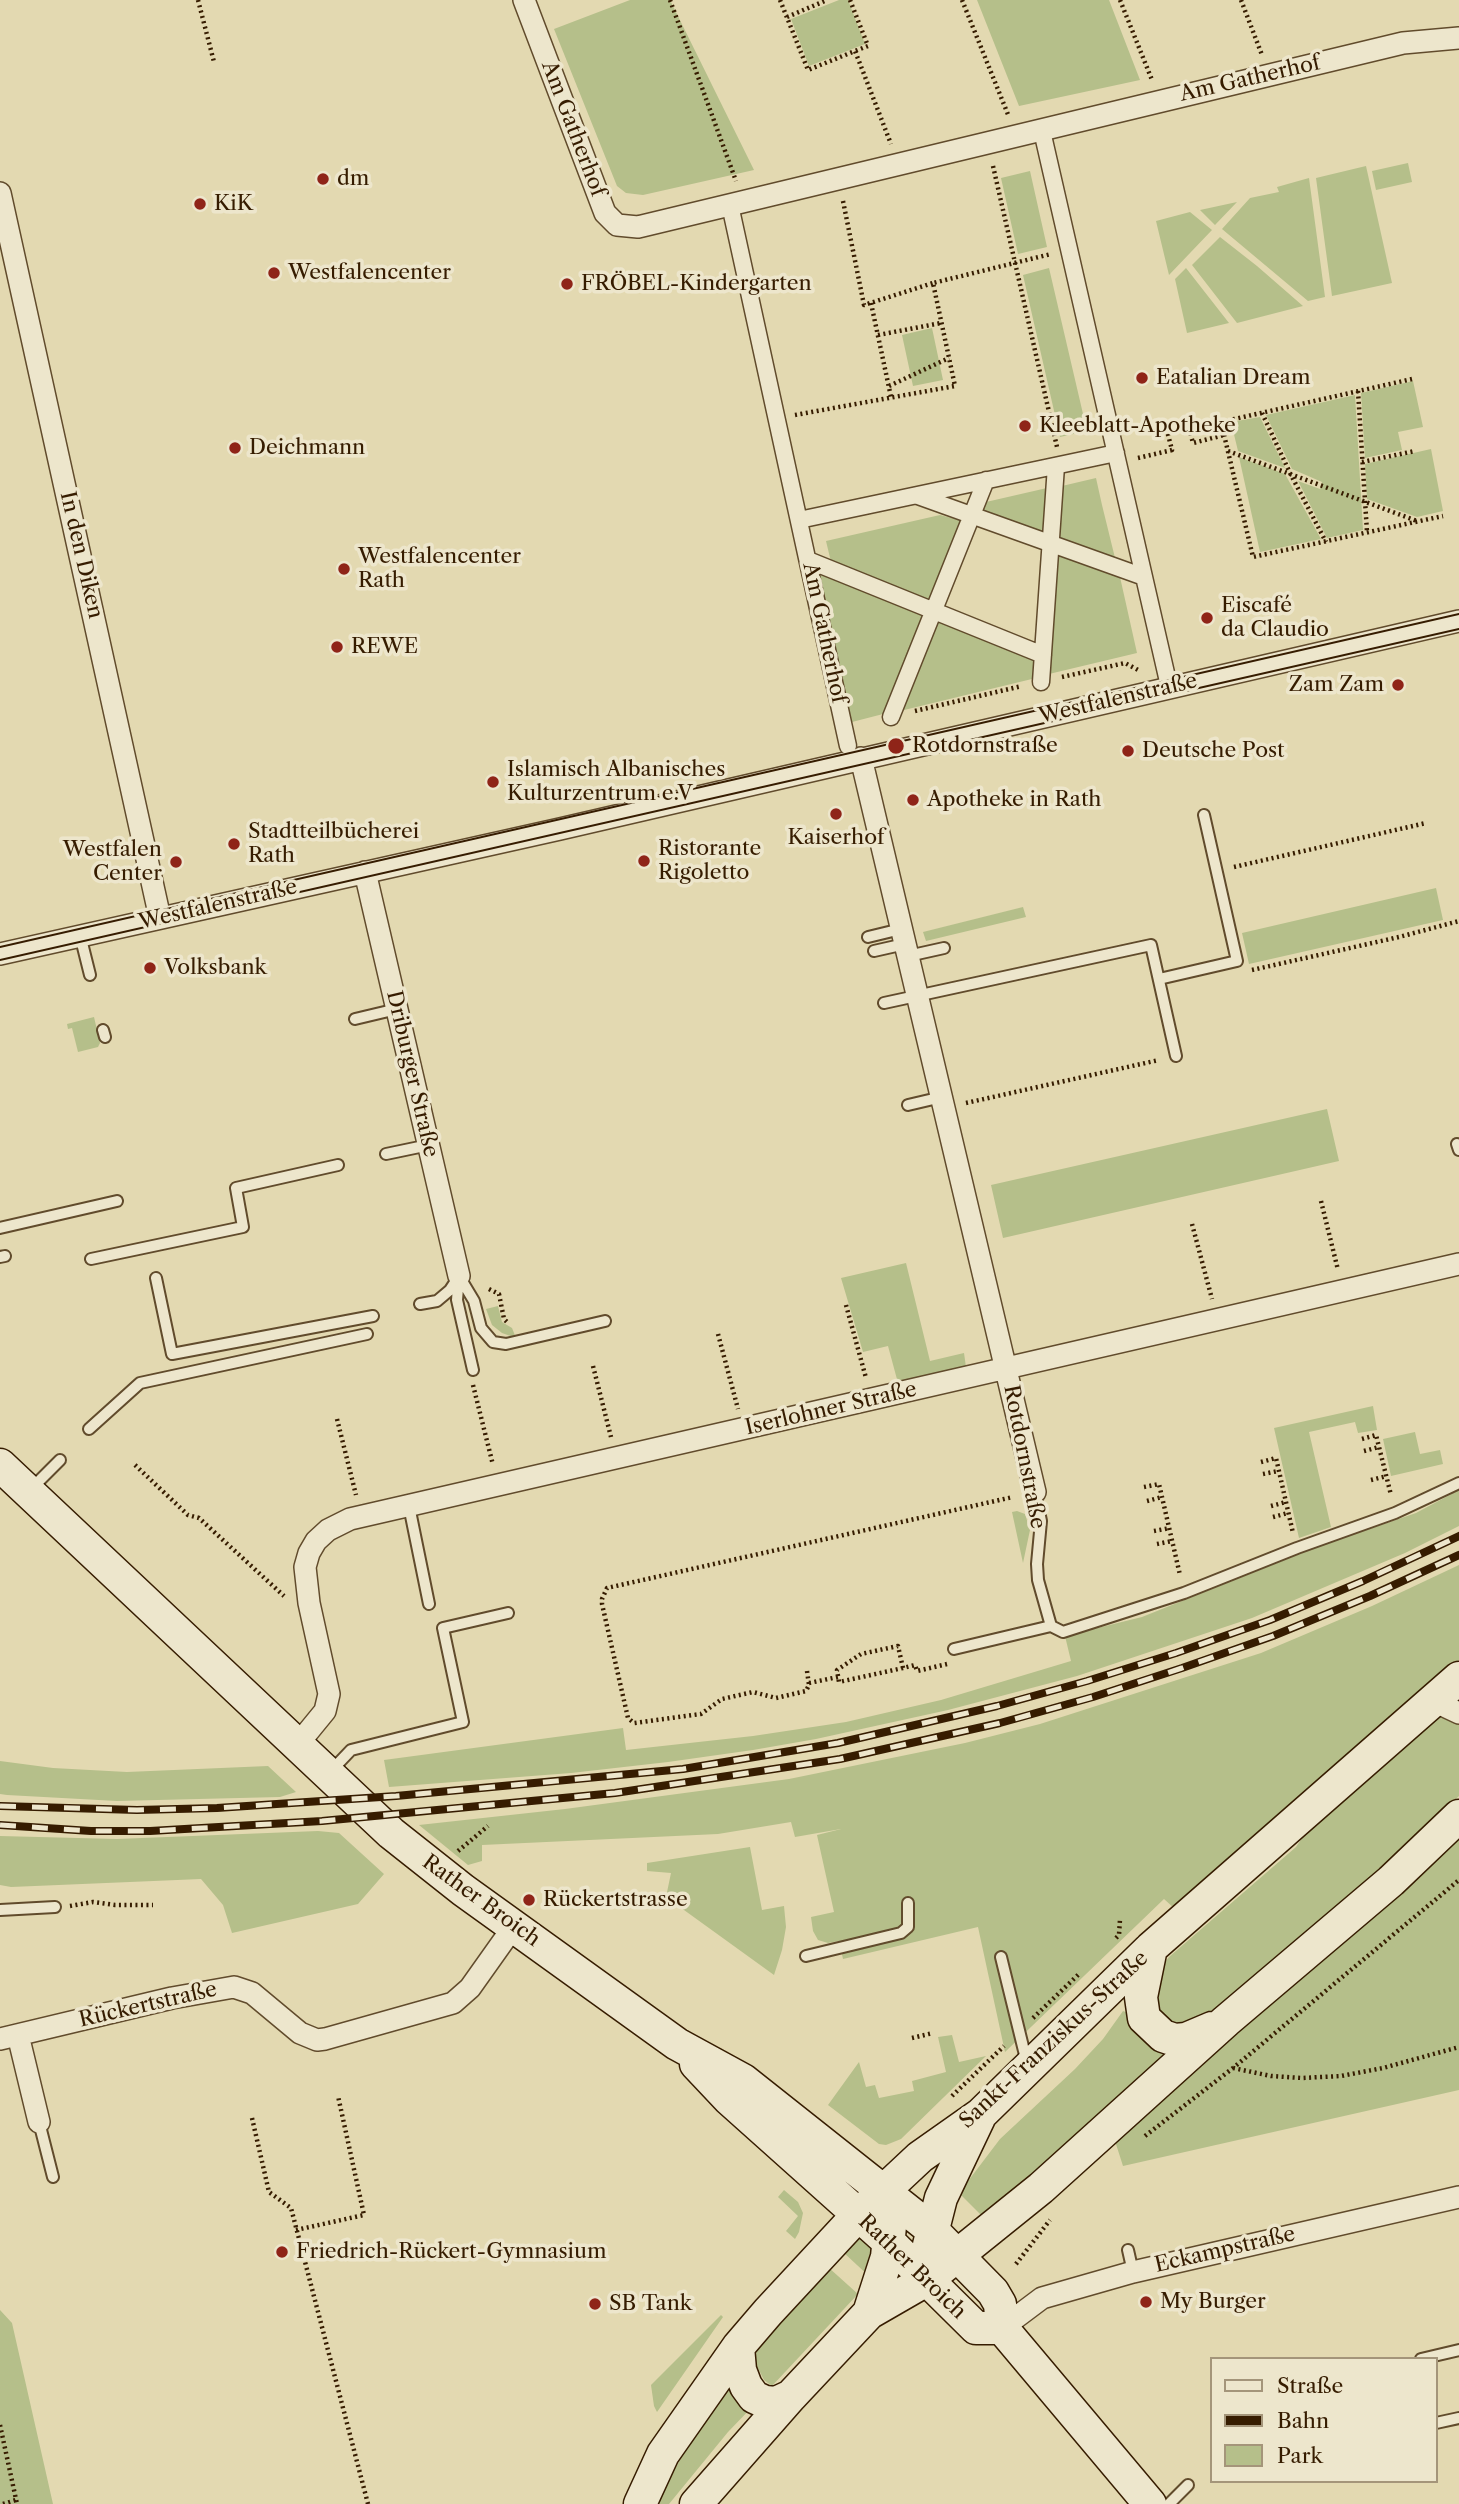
<!DOCTYPE html>
<meta charset="utf-8">
<style>
body{margin:0}
#map{position:relative;width:1459px;height:2504px;overflow:hidden;background:#e3d9b1;font-family:"Libre Caslon Text",serif}
canvas{display:block}
.legend{position:absolute;left:1210px;top:2357px;width:228px;height:126px;box-sizing:border-box;background:#ede6cc;border:2px solid #a4957a;margin:0;padding:9px 12px;list-style:none;font-size:21px;color:#361c00}
.legend li{display:flex;align-items:center;gap:14px;height:35px}
.legend b{width:35px;border:2px solid #a4957a}
</style>
<div id="map">
<canvas width="1459" height="2504"></canvas>
<ul class="legend">
<li><b style="height:9px;background:#ede6cc"></b>Straße</li>
<li><b style="height:9px;background:#361c00"></b>Bahn</li>
<li><b style="height:19px;background:#b5bf8a"></b>Park</li>
</ul>
</div>
<script>
const ctx = document.querySelector('canvas').getContext('2d');
ctx.lineJoin = 'round';
function fill(path, color) { ctx.fillStyle = color; ctx.fill(path, 'evenodd'); }
const toPath = rows => new Path2D(rows.map(r => 'M' + r).join(''));
function strokePath(path, color, width, dash) { ctx.strokeStyle = color; ctx.lineWidth = width; ctx.lineCap = dash ? 'butt' : 'round'; ctx.setLineDash(dash || []); ctx.stroke(path); }
function drawText(font, color, halo, rows, align = 'center') {
  ctx.font = font + ' "Libre Caslon Text",serif'; ctx.lineWidth = 7; ctx.setLineDash([]); ctx.textBaseline = 'middle'; ctx.strokeStyle = halo; ctx.fillStyle = color; for (const [text, x, y, turn = 0] of rows) {
    ctx.save(); ctx.translate(x, y); ctx.rotate((+turn || 0) * Math.PI / 180); ctx.textAlign = isNaN(turn) ? turn : align; if (halo) ctx.strokeText(text, 0, 0); ctx.fillText(text, 0, 0); ctx.restore();
  }
}
fill(toPath([
 [630,0,670,0,754,170,643,195,626,193,617,186,554,29],
 [839,0,848,0,865,44,809,66,791,19],
 [977,0,1109,0,1140,80,1019,106],
 [1408,163,1412,182,1376,190,1372,171],
 [1366,166,1392,283,1332,296,1316,178],
 [1030,171,1047,247,1018,254,1001,178],
 [1309,178,1325,297,1308,301,1222,229,1250,198,1279,192,1277,187],
 [1237,202,1215,225,1200,210],
 [1190,212,1212,230,1169,275,1156,221],
 [1220,237,1257,266,1303,306,1237,323,1192,265],
 [1049,268,1087,431,1060,437,1023,275],
 [1186,268,1229,323,1187,333,1175,279],
 [932,328,943,380,913,386,902,335],
 [1413,381,1423,427,1398,432,1402,450,1365,458,1361,393],
 [1355,395,1363,530,1327,538,1298,481,1320,489,1322,482,1292,469,1266,415],
 [1260,417,1285,468,1238,451,1231,422],
 [1431,449,1443,511,1417,517,1367,499,1365,464],
 [1239,457,1285,474,1321,539,1260,552],
 [1096,478,1102,505,1116,562,1056,541,1062,486],
 [1047,488,1045,537,982,515,986,502],
 [940,515,963,521,929,605,832,566,826,541],
 [1056,554,1120,577,1137,653,1049,674],
 [814,568,926,613,887,713,852,722],
 [939,619,1037,659,1036,678,900,711],
 [1436,888,1443,920,1249,964,1242,933],
 [1023,907,1026,917,926,941,923,932],
 [94,1017,100,1043,98,1047,78,1052,72,1028,68,1029,67,1024],
 [1327,1109,1339,1161,1003,1238,991,1185],
 [906,1263,930,1361,964,1353,966,1367,898,1383,888,1346,863,1352,841,1278],
 [498,1306,502,1322,512,1328,516,1338,502,1333,492,1325,486,1309],
 [1373,1406,1377,1430,1358,1433,1355,1422,1309,1432,1331,1527,1299,1538,1274,1428],
 [1415,1432,1420,1454,1440,1450,1443,1464,1391,1476,1383,1439],
 [1459,1490,1459,1526,1405,1553,1252,1618,1077,1676,948,1710,816,1739,753,1750,668,1762,571,1773,389,1787,384,1760,623,1728,626,1750,753,1736,846,1722,941,1700,1071,1661,1065,1636,1142,1617,1317,1547,1416,1513],
 [1017,1511,1025,1514,1030,1530,1023,1563,1012,1512],
 [1459,1565,1459,1660,1175,1909,1164,1899,1005,2052,978,1927,843,1959,839,1941,828,1943,818,1940,813,1931,811,1917,834,1912,817,1835,841,1829,795,1837,791,1822,718,1834,482,1845,482,1861,468,1865,419,1825,565,1809,789,1779,965,1743,1040,1724,1261,1653,1372,1606],
 [1433,1713,1459,1717,1459,1796,1211,2024,1162,2029,1149,1986,1155,1975,1169,1957,1296,1847,1321,1810],
 [0,1761,53,1768,127,1772,268,1766,296,1792,280,1797,117,1801,7,1795,0,1794],
 [318,1831,339,1833,384,1874,358,1904,232,1933,223,1905,201,1879,11,1887,0,1885,0,1836,117,1839],
 [1459,1837,1459,2090,1123,2166,1115,2141],
 [750,1847,762,1910,784,1906,786,1927,782,1950,774,1975,666,1897,671,1873,647,1871,647,1863],
 [1123,2011,1128,2013,1138,2034,1146,2042,1168,2054,1041,2175,983,2217,959,2193,1000,2139,1075,2069,1103,2039],
 [952,2035,959,2062,986,2056,901,2139,886,2145,879,2144,828,2105,859,2062,866,2087,875,2085,879,2098,914,2091,912,2081,946,2072,938,2037],
 [784,2190,798,2202,803,2213,799,2232,795,2239,786,2231,798,2216,778,2197],
 [861,2238,878,2249,871,2278,843,2252,856,2239],
 [828,2267,858,2294,772,2386,764,2380,755,2362,758,2340],
 [0,2310,12,2323,53,2504,0,2504],
 [721,2315,723,2317,657,2412,654,2406,651,2385],
 [733,2375,754,2405,728,2432,669,2504,655,2504,698,2428]
]), '#b5bf8a');
const service = toPath([
 [80,935,90,975],
 [868,937,901,929],
 [874,951,905,944],
 [908,956,944,948],
 [1159,979,1237,961,1204,815],
 [884,1003,1151,945,1176,1056],
 [355,1019,397,1009],
 [103,1030,105,1037],
 [908,1105,942,1097],
 [1457,1144,1459,1150],
 [386,1154,429,1145],
 [0,1228,117,1201],
 [0,1257,5,1256],
 [91,1259,243,1227,236,1188,338,1165],
 [459,1276,474,1301,481,1328,493,1342,506,1344,605,1321],
 [459,1276,457,1300,473,1370],
 [156,1278,172,1354,373,1316],
 [420,1304,437,1301,450,1290,458,1278],
 [89,1429,140,1383,367,1334],
 [31,1489,60,1460],
 [1035,1492,1041,1521,1037,1564,1038,1580,1051,1626,1063,1632,1184,1593,1297,1548,1395,1513,1459,1483],
 [409,1506,429,1604],
 [954,1649,1051,1626],
 [330,1772,351,1750,463,1722,443,1628,508,1613],
 [0,1910,55,1907],
 [806,1956,901,1933,908,1927,908,1903],
 [1001,1957,1027,2063],
 [39,2122,53,2177],
 [1128,2250,1133,2272],
 [1421,2359,1459,2350],
 [1436,2423,1459,2418],
 [1169,2504,1188,2485]
]);
const pedestrian = toPath([
 [1042,131,1169,686],
 [730,205,848,746],
 [918,496,1144,577],
 [799,520,1116,453],
 [808,560,1043,655],
 [1041,682,1056,466],
 [891,717,986,480]
]);
const minor = toPath([
 [524,0,605,213,617,225,638,227,1403,43,1459,38],
 [0,193,160,918],
 [861,758,1035,1492],
 [365,872,459,1276],
 [0,954,560,829,1459,621],
 [1431,1704,1442,1705,1459,1713],
 [298,1744,325,1711,329,1694,309,1603,305,1567,309,1553,316,1541,328,1530,350,1519,1459,1264],
 [18,2035,39,2122],
 [0,2039,172,1998,234,1987,252,1993,300,2033,317,2040,325,2039,453,2003,470,1988,514,1926],
 [1002,2328,1042,2298,1133,2272,1459,2197]
]);
const secondary = toPath([
 [0,1465,391,1833,463,1890,677,2044,743,2080,931,2229,993,2292,1000,2304,1002,2328,1150,2504],
 [1151,1948,1141,1997,1144,2018,1163,2036,1175,2040,1186,2039,1212,2028],
 [696,2064,729,2099,890,2243,976,2328,1002,2328],
 [929,2245,941,2198,979,2118],
 [869,2313,887,2257,890,2226],
 [738,2347,740,2370,746,2386,754,2397,765,2402,776,2403,791,2396],
 [640,2504,663,2454,738,2347,768,2312,858,2215,920,2157,981,2114,1151,1948,1459,1678],
 [696,2504,791,2396,869,2313,928,2279,1041,2188,1226,2021,1391,1881,1459,1816]
]);
strokePath(service, '#614b2c', 14);
strokePath(pedestrian, '#614b2c', 19);
strokePath(minor, '#614b2c', 24);
strokePath(secondary, '#361c00', 35);
strokePath(toPath([
 [198,0,214,62],
 [670,0,736,181],
 [780,0,808,70,855,51,891,144],
 [850,0,868,46,855,51],
 [962,0,1009,117],
 [1120,0,1152,80],
 [1241,0,1262,55],
 [787,17,827,0],
 [993,166,1057,447],
 [843,201,864,305,933,283],
 [871,303,891,397],
 [878,335,941,323],
 [1412,379,1221,422,1253,557,1443,516],
 [889,386,949,358],
 [1358,391,1367,532],
 [1262,413,1290,473,1326,542],
 [795,415,955,386,933,283,1051,254],
 [1228,451,1417,521],
 [1138,458,1172,450,1166,427,1187,421,1193,443,1224,435],
 [1362,462,1415,451],
 [1062,677,1125,663,1140,671],
 [915,711,1022,686],
 [1234,867,1426,823],
 [1252,970,1399,937,1459,921],
 [966,1103,1159,1060],
 [1321,1201,1338,1270],
 [1192,1224,1212,1299],
 [489,1289,499,1294,504,1319,509,1324],
 [846,1305,866,1378],
 [718,1334,738,1409],
 [593,1366,611,1437],
 [473,1385,493,1465],
 [337,1419,356,1495],
 [1362,1439,1376,1435,1391,1495],
 [1364,1451,1379,1447],
 [1261,1462,1276,1458,1293,1533],
 [135,1465,188,1515,199,1518,284,1596],
 [1263,1474,1278,1471],
 [1371,1480,1387,1476],
 [1144,1487,1159,1484,1180,1575],
 [1147,1501,1162,1497],
 [1271,1506,1286,1502],
 [1273,1517,1288,1513],
 [1154,1531,1170,1528],
 [1157,1544,1172,1541],
 [903,1668,898,1646,861,1654,837,1670,839,1682,903,1668,915,1665,917,1671,947,1664],
 [807,1671,809,1685,806,1691,776,1698,753,1692,722,1699,701,1714,634,1723,628,1718,602,1604,602,1599,607,1588,1013,1497],
 [809,1683,838,1677],
 [458,1851,488,1826],
 [70,1906,93,1902,115,1905,153,1905],
 [1116,1938,1119,1935,1120,1919],
 [1033,2018,1080,1973],
 [912,2038,933,2033],
 [1233,2068,1271,2076,1302,2078,1341,2076,1383,2068,1459,2047],
 [952,2096,1004,2046],
 [252,2118,269,2192,291,2208,368,2504],
 [1145,2136,1233,2068,1459,1880],
 [296,2230,364,2215,338,2096],
 [1016,2264,1050,2220],
 [0,2425,17,2504],
 [3,2504,16,2500]
]), '#361c00', 4.5, [2, 3.5]);
strokePath(service, '#ede6cc', 10);
strokePath(pedestrian, '#ede6cc', 16);
strokePath(minor, '#ede6cc', 21);
strokePath(secondary, '#ede6cc', 32);
strokePath(toPath([
 [0,947,1459,614],
 [0,960,1459,629]
]), '#361c00', 2);
const rail = toPath([
 [0,1806,137,1810,217,1808,396,1796,683,1769,838,1743,997,1706,1087,1681,1176,1653,1270,1620,1363,1581,1459,1536],
 [0,1825,91,1831,150,1831,322,1821,615,1793,840,1759,1000,1723,1093,1697,1182,1668,1273,1636,1370,1596,1459,1555]
]);
strokePath(rail, '#361c00', 8);
strokePath(rail, '#ede6cc', 5, [16]);
for (const [x, y, r, color] of [
 [323,179,7,"#8f2418"],
 [200,204,7,"#8f2418"],
 [274,273,7,"#8f2418"],
 [567,284,7,"#8f2418"],
 [1142,378,7,"#8f2418"],
 [1025,426,7,"#8f2418"],
 [235,448,7,"#8f2418"],
 [344,569,7,"#8f2418"],
 [1207,618,7,"#8f2418"],
 [337,647,7,"#8f2418"],
 [1398,685,7,"#8f2418"],
 [896,746,9,"#8f2418"],
 [1128,751,7,"#8f2418"],
 [493,782,7,"#8f2418"],
 [913,800,7,"#8f2418"],
 [836,814,7,"#8f2418"],
 [234,844,7,"#8f2418"],
 [644,861,7,"#8f2418"],
 [176,862,7,"#8f2418"],
 [150,968,7,"#8f2418"],
 [529,1900,7,"#8f2418"],
 [282,2252,7,"#8f2418"],
 [1146,2302,7,"#8f2418"],
 [595,2304,7,"#8f2418"]
]) { const dot = new Path2D(); dot.arc(x, y, r, 0, 2 * Math.PI); ctx.fillStyle = color; ctx.fill(dot); strokePath(dot, '#ede6cc', 2.5); }
drawText('21px', '#361c00', '#ede6cc', [
 ["Am Gatherhof",1250,79,-13],
 ["Am Gatherhof",573,129,69],
 ["In den Diken",81,555,77],
 ["Am Gatherhof",824,633,78],
 ["Westfalenstraße",1118,699,-13],
 ["Westfalenstraße",218,905,-13],
 ["Driburger Straße",412,1074,77],
 ["Iserlohner Straße",831,1409,-13],
 ["Rotdornstraße",1024,1457,79],
 ["Rather Broich",481,1901,36],
 ["Rückertstraße",148,2005,-13],
 ["Sankt-Franziskus-Straße",1054,2040,-43],
 ["Eckampstraße",1225,2250,-13],
 ["Rather Broich",912,2267,44]
]);
drawText('21px', '#361c00', '#ede6cc', [
 ["dm",337,179],
 ["KiK",214,204],
 ["Westfalencenter",288,273],
 ["FRÖBEL-Kindergarten",581,284],
 ["Eatalian Dream",1156,378],
 ["Kleeblatt-Apotheke",1039,426],
 ["Deichmann",249,448],
 ["Westfalencenter",358,557],
 ["Rath",358,581],
 ["Eiscafé",1221,606],
 ["da Claudio",1221,630],
 ["REWE",351,647],
 ["Zam Zam",1384,685,"right"],
 ["Rotdornstraße",912,746],
 ["Deutsche Post",1142,751],
 ["Islamisch Albanisches",507,770],
 ["Kulturzentrum e.V",507,794],
 ["Apotheke in Rath",927,800],
 ["Stadtteilbücherei",248,832],
 ["Rath",248,856],
 ["Kaiserhof",836,838,"center"],
 ["Ristorante",658,849],
 ["Rigoletto",658,873],
 ["Westfalen",162,850,"right"],
 ["Center",162,874,"right"],
 ["Volksbank",164,968],
 ["Rückertstrasse",543,1900],
 ["Friedrich-Rückert-Gymnasium",296,2252],
 ["My Burger",1160,2302],
 ["SB Tank",609,2304]
], 'left');
</script>
